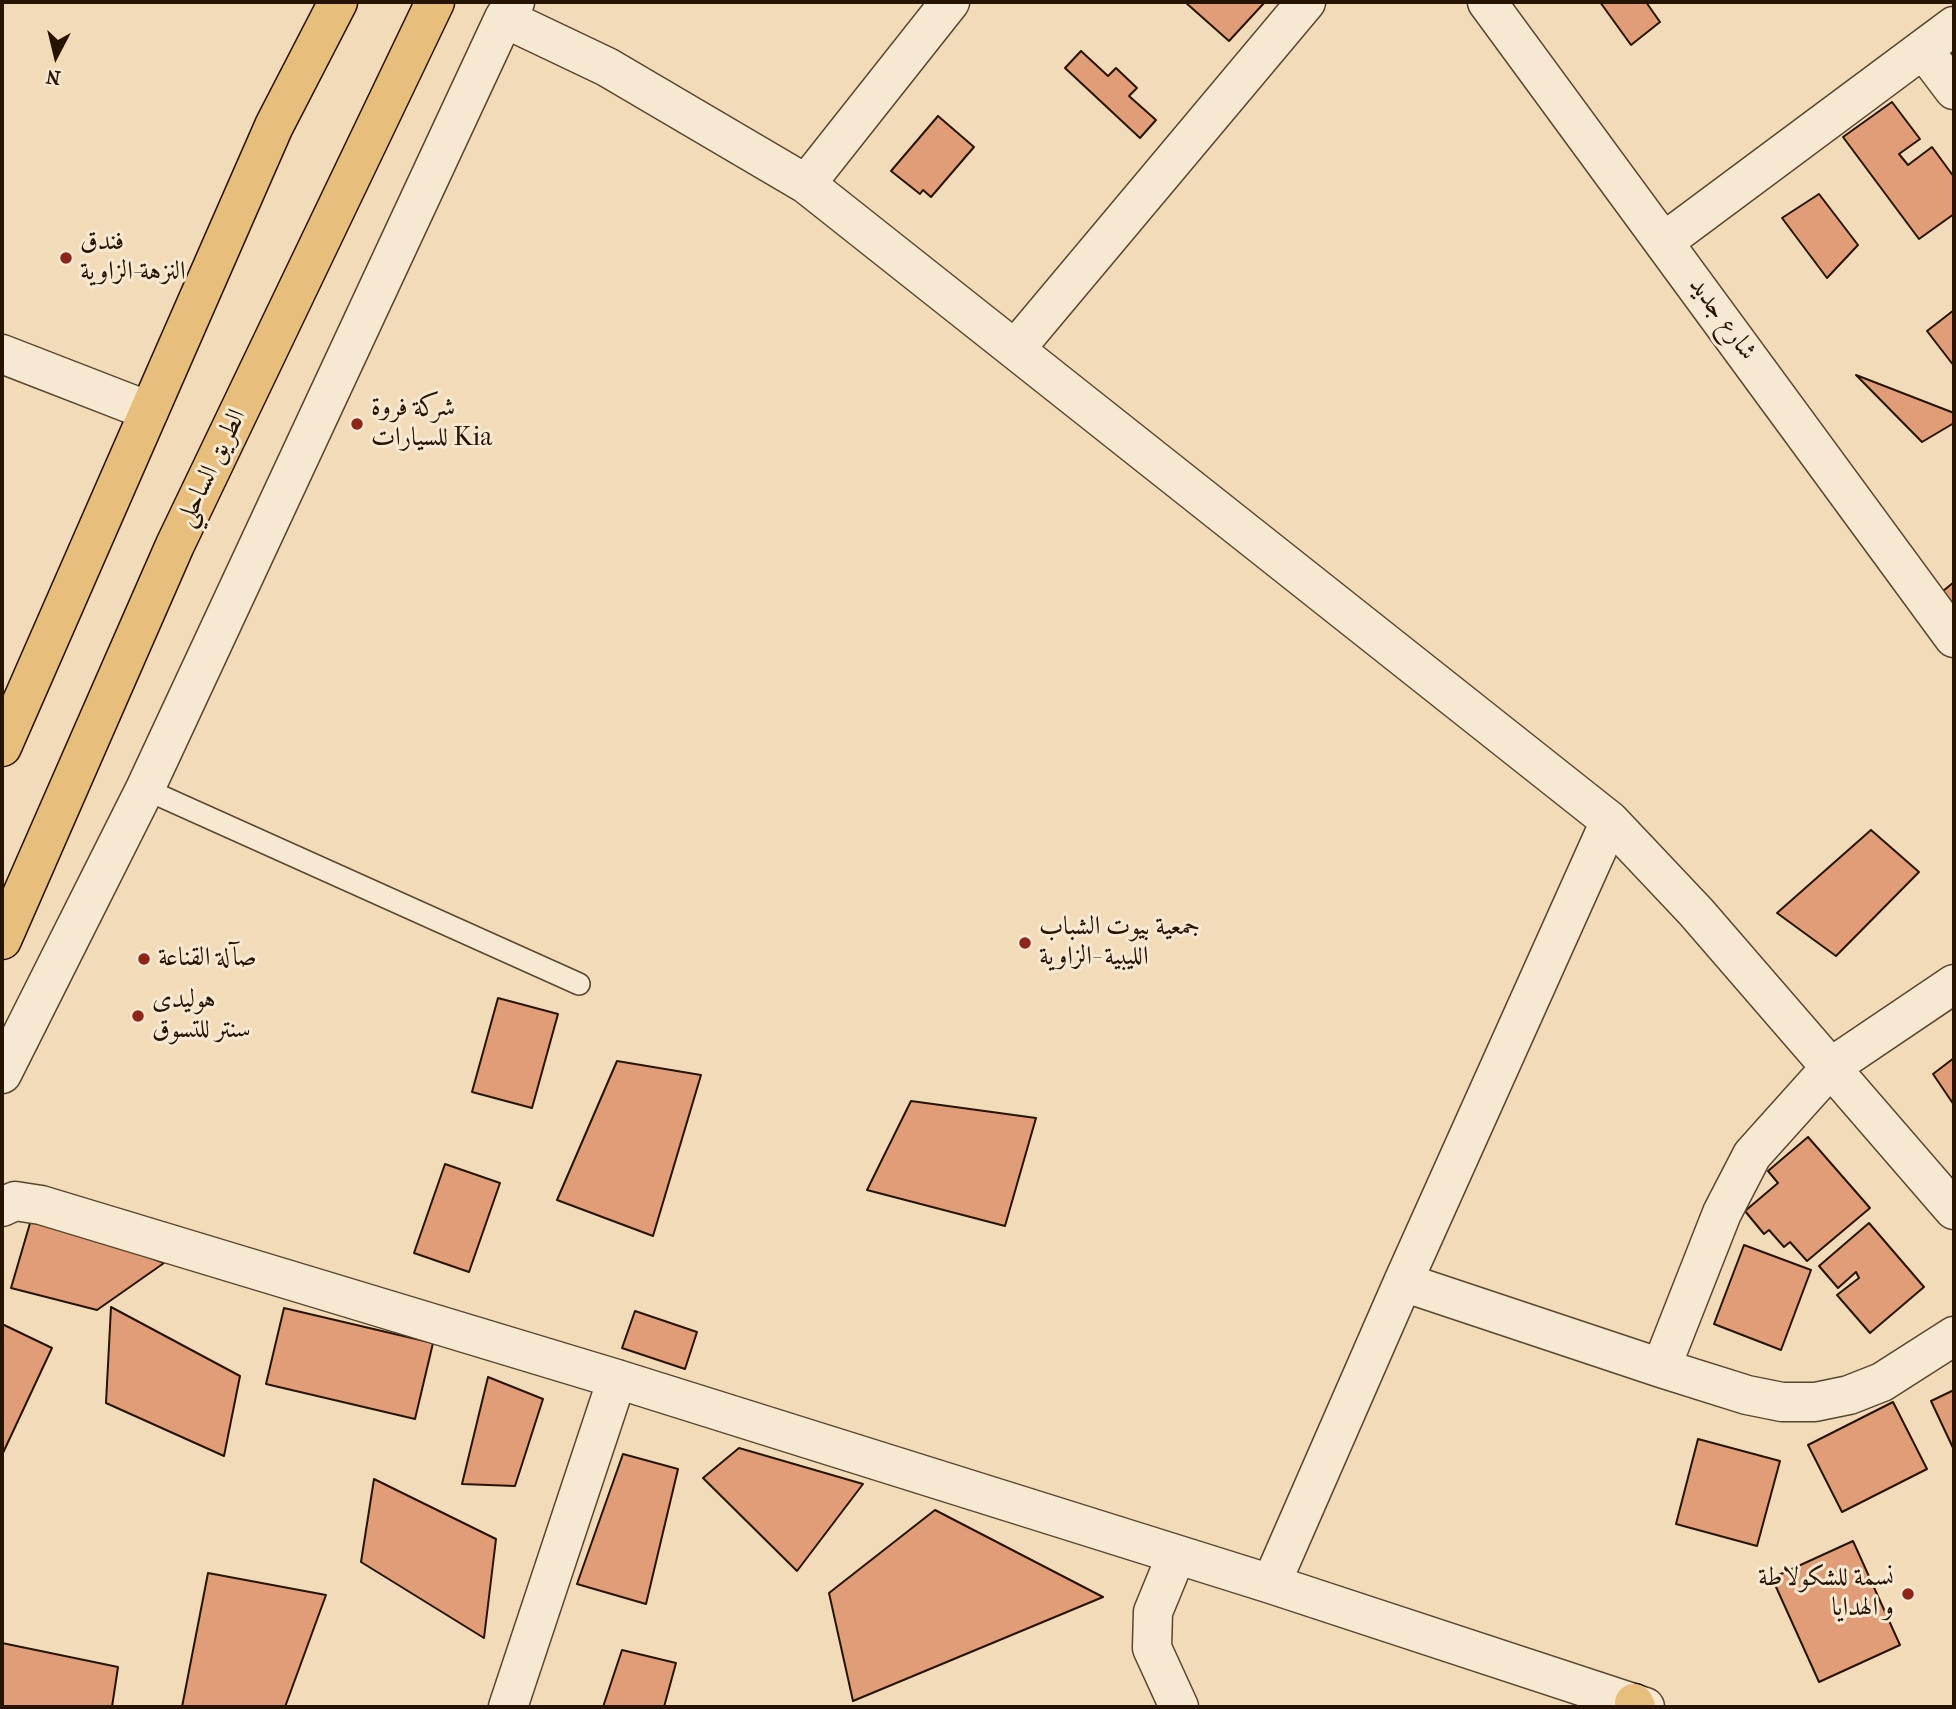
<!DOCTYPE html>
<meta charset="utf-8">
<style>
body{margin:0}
#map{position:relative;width:1956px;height:1709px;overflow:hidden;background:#f1dbb8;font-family:"IM FELL French Canon",serif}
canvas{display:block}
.frame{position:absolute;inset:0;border:4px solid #261400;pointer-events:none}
.north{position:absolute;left:21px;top:21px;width:70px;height:70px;-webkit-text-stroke:5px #f6e8d1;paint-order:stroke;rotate:187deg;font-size:19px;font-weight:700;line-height:28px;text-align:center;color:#261400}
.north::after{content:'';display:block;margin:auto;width:24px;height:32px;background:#261400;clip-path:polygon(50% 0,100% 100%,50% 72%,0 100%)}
</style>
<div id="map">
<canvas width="1956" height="1709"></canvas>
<div class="frame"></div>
<div class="north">N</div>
</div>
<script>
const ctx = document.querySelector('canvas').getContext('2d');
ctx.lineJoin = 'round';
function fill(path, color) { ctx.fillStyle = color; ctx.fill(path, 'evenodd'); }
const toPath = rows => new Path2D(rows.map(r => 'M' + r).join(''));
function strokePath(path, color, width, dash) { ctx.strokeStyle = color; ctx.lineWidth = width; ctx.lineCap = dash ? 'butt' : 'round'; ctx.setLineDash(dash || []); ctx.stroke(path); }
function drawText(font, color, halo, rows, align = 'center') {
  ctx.font = font + ' "IM FELL French Canon",Amiri,serif'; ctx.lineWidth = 6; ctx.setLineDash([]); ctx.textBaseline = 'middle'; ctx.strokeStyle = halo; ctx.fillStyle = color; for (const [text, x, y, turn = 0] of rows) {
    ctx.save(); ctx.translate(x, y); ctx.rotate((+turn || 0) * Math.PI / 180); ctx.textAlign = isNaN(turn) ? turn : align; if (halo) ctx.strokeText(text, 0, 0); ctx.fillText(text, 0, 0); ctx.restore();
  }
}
const building = toPath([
 [1185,2,1265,2,1229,41,1185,2],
 [1600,2,1646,2,1660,22,1631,45,1600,2],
 [1081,51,1108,76,1116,68,1137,88,1129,96,1156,120,1140,138,1065,68,1081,51],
 [1892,102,1920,139,1899,154,1908,165,1932,147,1954,177,1954,214,1919,239,1843,137,1892,102],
 [938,116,974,147,931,197,923,190,920,194,891,171,938,116],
 [1819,194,1858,245,1827,278,1782,218,1819,194],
 [1954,310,1954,366,1927,331,1954,310],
 [1856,375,1954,413,1954,423,1922,442,1856,375],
 [1954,582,1954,616,1937,596,1954,582],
 [1871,830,1919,872,1836,956,1777,913,1871,830],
 [498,998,558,1014,532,1108,472,1092,498,998],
 [1954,1058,1954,1105,1933,1074,1954,1058],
 [617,1061,701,1075,653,1236,557,1200,617,1061],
 [911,1101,1036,1118,1005,1226,867,1190,911,1101],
 [1808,1137,1870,1208,1807,1261,1790,1242,1784,1247,1769,1230,1764,1234,1745,1211,1778,1183,1768,1171,1808,1137],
 [445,1164,500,1183,469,1272,414,1253,445,1164],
 [33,1213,164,1263,97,1310,11,1288,33,1213],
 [1869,1223,1924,1287,1870,1333,1837,1295,1859,1278,1856,1272,1838,1288,1819,1266,1869,1223],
 [1744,1245,1811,1270,1781,1350,1714,1324,1744,1245],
 [111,1307,240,1376,224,1456,106,1403,111,1307],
 [284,1308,433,1343,415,1419,266,1384,284,1308],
 [635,1311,697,1332,685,1369,622,1348,635,1311],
 [2,1324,52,1348,2,1455,2,1324],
 [488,1377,543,1399,515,1486,462,1484,488,1377],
 [1954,1390,1954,1450,1931,1401,1954,1390],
 [1893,1402,1927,1469,1842,1512,1808,1445,1893,1402],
 [1698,1439,1780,1461,1757,1546,1676,1524,1698,1439],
 [739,1448,863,1484,797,1571,703,1478,739,1448],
 [623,1454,678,1469,646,1604,577,1584,623,1454],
 [374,1479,496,1539,484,1638,361,1562,374,1479],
 [935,1510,1103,1597,853,1701,829,1593,935,1510],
 [1853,1541,1900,1645,1819,1682,1772,1578,1853,1541],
 [208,1573,326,1595,285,1707,182,1707,208,1573],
 [2,1643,118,1667,112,1707,2,1707,2,1643],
 [622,1650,676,1663,664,1707,603,1707,622,1650]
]);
fill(building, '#e09d78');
strokePath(building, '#261400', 2);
const lane = toPath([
 [145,789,579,984]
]);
const street = toPath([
 [1487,2,1954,638],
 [504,18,607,67,806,184,1610,821,1696,912,1954,1210],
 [1923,49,1954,90],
 [806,184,950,2],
 [1665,241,1954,26],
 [1016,348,1306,2],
 [2,354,149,411],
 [2,1074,145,789,504,18,515,2],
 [2,1207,15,1201,41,1205,617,1379,1271,1584,1645,1707],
 [1403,1282,1661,1368,1747,1395,1782,1402,1815,1402,1849,1395,1882,1382,1954,1336],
 [1661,1368,1722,1213,1752,1155,1831,1067,1954,984],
 [1176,1556,1153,1612,1152,1648,1179,1707],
 [1271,1584,1403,1282,1610,821],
 [508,1707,617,1379]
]);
const primary = toPath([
 [1634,1703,1636,1707]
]);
const highway = toPath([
 [2,747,274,126,338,2],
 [2,940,175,545,435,2]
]);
strokePath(lane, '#59462e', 24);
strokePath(street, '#59462e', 41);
strokePath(primary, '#261400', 41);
strokePath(highway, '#261400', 41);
strokePath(lane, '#f6e8d1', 21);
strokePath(street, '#f6e8d1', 38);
strokePath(primary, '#e8be7c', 38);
strokePath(highway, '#e8be7c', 38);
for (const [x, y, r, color] of [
 [66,258,7,"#8f2418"],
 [357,424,7,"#8f2418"],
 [1025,943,7,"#8f2418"],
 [144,959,7,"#8f2418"],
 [138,1016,7,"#8f2418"],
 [1908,1594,7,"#8f2418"]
]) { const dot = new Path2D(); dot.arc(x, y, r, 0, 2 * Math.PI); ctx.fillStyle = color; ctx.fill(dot); strokePath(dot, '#f6e8d1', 2.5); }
drawText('26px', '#261400', '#f6e8d1', [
 ["فندق",80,243],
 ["النزهة-الزاوية",80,273],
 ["شركة فروة",371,409],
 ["للسيارات Kia",371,439],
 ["جمعية بيوت الشباب",1039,928],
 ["الليبية -الزاوية",1039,958],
 ["صآلة القناعة",158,959],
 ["هوليدى",152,1001],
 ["سنتر للتسوق",152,1031],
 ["نسمة للشكولاطة",1894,1579,"right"],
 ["و الهدايا",1894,1609,"right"]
], 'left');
drawText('26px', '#261400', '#f6e8d1', [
 ["شارع جديد",1722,319,54],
 ["الطريق الساحلي",212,468,-64]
]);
</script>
